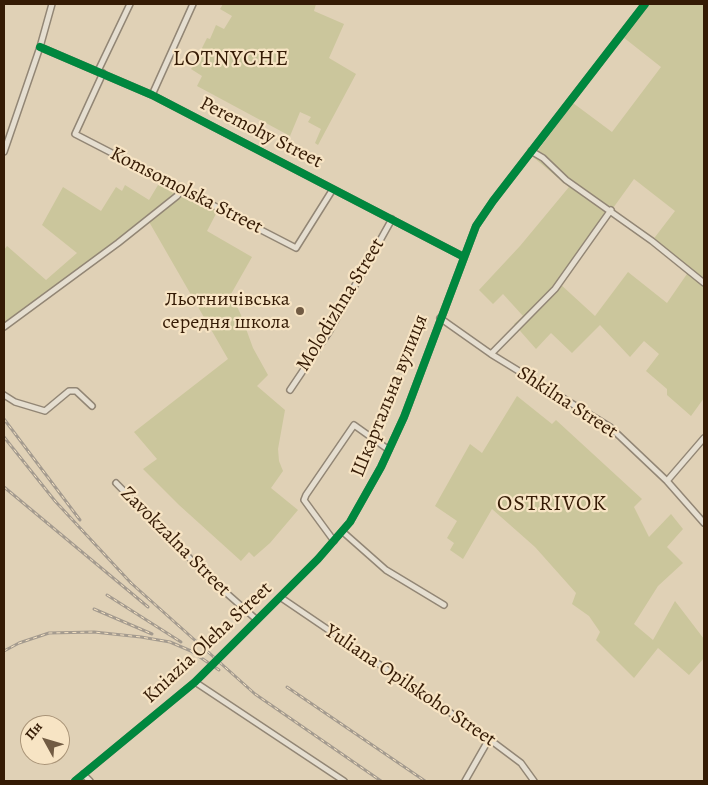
<!DOCTYPE html>
<meta charset="utf-8">
<style>
body{margin:0}
#map{position:relative;width:708px;height:785px;overflow:hidden;background:#e0d1b6;font-family:Alegreya,serif}
canvas{display:block}
.frame{position:absolute;inset:0;border:5px solid #351b05;pointer-events:none}
.north{position:absolute;left:20px;top:715px;width:50px;height:50px;box-sizing:border-box;background:#f7e4c4;border:1px solid #a99478;border-radius:50%;rotate:309deg;font-size:14px;font-weight:700;line-height:20px;text-align:center;color:#351b05}
.north::after{content:'';display:block;margin:auto;width:18px;height:22px;background:#715b43;clip-path:polygon(50% 0,100% 100%,50% 72%,0 100%)}
</style>
<div id="map">
<canvas width="708" height="785"></canvas>
<div class="frame"></div>
<div class="north">Пн</div>
</div>
<script>
const ctx = document.querySelector('canvas').getContext('2d');
ctx.lineJoin = 'round';
function fill(path, color) { ctx.fillStyle = color; ctx.fill(path, 'evenodd'); }
const toPath = rows => new Path2D(rows.map(r => 'M' + r).join(''));
function strokePath(path, color, width, dash) { ctx.strokeStyle = color; ctx.lineWidth = width; ctx.lineCap = dash ? 'butt' : 'round'; ctx.setLineDash(dash || []); ctx.stroke(path); }
function drawText(font, color, halo, rows, align = 'center') {
  ctx.font = font + ' Alegreya,serif'; ctx.lineWidth = 4.5; ctx.setLineDash([]); ctx.textBaseline = 'middle'; ctx.strokeStyle = halo; ctx.fillStyle = color; for (const [text, x, y, turn = 0] of rows) {
    ctx.save(); ctx.translate(x, y); ctx.rotate((+turn || 0) * Math.PI / 180); ctx.textAlign = isNaN(turn) ? turn : align; if (halo) ctx.strokeText(text, 0, 0); ctx.fillText(text, 0, 0); ctx.restore();
  }
}
fill(toPath([
 [223,4,316,4,314,11,344,24,329,58,356,74,318,145,315,143,321,129,308,122,311,117,300,112,290,136,197,86,202,76,191,69,196,60,199,62,202,56,199,54,207,38,210,39,216,25,224,29,232,16,220,9],
 [649,4,704,4,704,398,691,416,667,395,667,389,646,371,659,354,644,341,630,357,600,325,572,353,551,333,536,349,514,324,523,316,503,294,493,304,479,290,520,246,569,187,533,157,573,103,612,132,661,67,623,37],
 [634,179,675,211,652,241,689,271,667,303,628,272,595,316,559,283],
 [161,180,218,210,207,231,252,257,231,294,241,315,253,348,268,375,257,386,285,410,278,449,279,461,283,471,271,488,298,510,270,543,254,557,249,552,241,561,179,505,143,469,157,459,134,432,228,359,148,220,4,327,4,250,7,246,46,280,77,253,42,225,63,187,101,211,116,187,122,191,125,185,149,200],
 [517,396,552,424,556,420,642,499,634,507,649,537,671,514,683,529,667,547,683,563,658,586,634,624,653,640,675,601,704,639,704,658,689,675,658,648,634,678,596,640,600,632,589,616,572,604,576,593,535,547,492,509,463,559,450,550,454,543,447,538,457,521,435,506,470,444,482,453]
]), '#cbc69c');
const minor = toPath([
 [40,47,152,95,464,257],
 [98,71,130,4],
 [103,73,75,134,296,248,333,189],
 [152,95,193,4],
 [531,151,543,158,566,180,652,241,704,283],
 [4,152,40,47,52,4],
 [440,318,491,354,610,427,667,481,704,523],
 [4,327,118,243,177,196,183,189],
 [491,354,555,289,611,210],
 [290,390,329,332,392,219],
 [4,395,15,402,45,411,69,391,76,391,92,406],
 [667,481,704,438],
 [116,483,206,575,257,620],
 [343,532,386,570,444,605],
 [334,541,304,500,306,495,354,425,389,450],
 [280,597,489,739,521,763,534,781],
 [195,682,344,781],
 [83,774,90,781],
 [75,781,195,682,318,559,350,522,381,467,404,417,476,226,493,201,645,4],
 [465,781,489,739]
]);
strokePath(minor, '#928675', 8);
strokePath(minor, '#e5ded0', 5);
const rail = toPath([
 [4,419,80,520],
 [4,437,55,501,131,583,255,694,381,781],
 [4,487,148,607],
 [107,595,181,642],
 [94,609,152,634],
 [4,651,19,643,49,633,94,632,141,637,170,642,191,651,219,670],
 [287,687,425,781]
]);
strokePath(rail, '#a49b8f', 3);
strokePath(rail, '#f7e4c4', 1, [4]);
strokePath(toPath([
 [40,47,152,95,464,257],
 [75,781,195,682,318,559,350,522,381,467,404,417,476,226,493,201,645,4]
]), '#00873e', 8);
for (const [x, y, r, color] of [
 [300,311,5,"#715b43"]
]) { const dot = new Path2D(); dot.arc(x, y, r, 0, 2 * Math.PI); ctx.fillStyle = color; ctx.fill(dot); strokePath(dot, '#f7e4c4', 2); }
drawText('20px', '#351b05', '#f7e4c4', [
 ["Peremohy Street",261,133,27],
 ["Komsomolska Street",186,191,27],
 ["Molodizhna Street",341,305,-59],
 ["Шкартальна вулиця",390,396,-68],
 ["Shkilna Street",567,403,33],
 ["Zavokzalna Street",175,542,45],
 ["Kniazia Oleha Street",208,643,-43],
 ["Yuliana Opilskoho Street",410,686,34]
]);
drawText('20px', '#351b05', '#f7e4c4', [
 ["Льотничівська",290,300],
 ["середня школа",290,323]
], 'right');
ctx.letterSpacing = '1px';
drawText('22px', '#351b05', '#f7e4c4', [
 ["LOTNYCHE",231,60],
 ["OSTRIVOK",552,505]
]);
ctx.letterSpacing = '0px';
</script>
